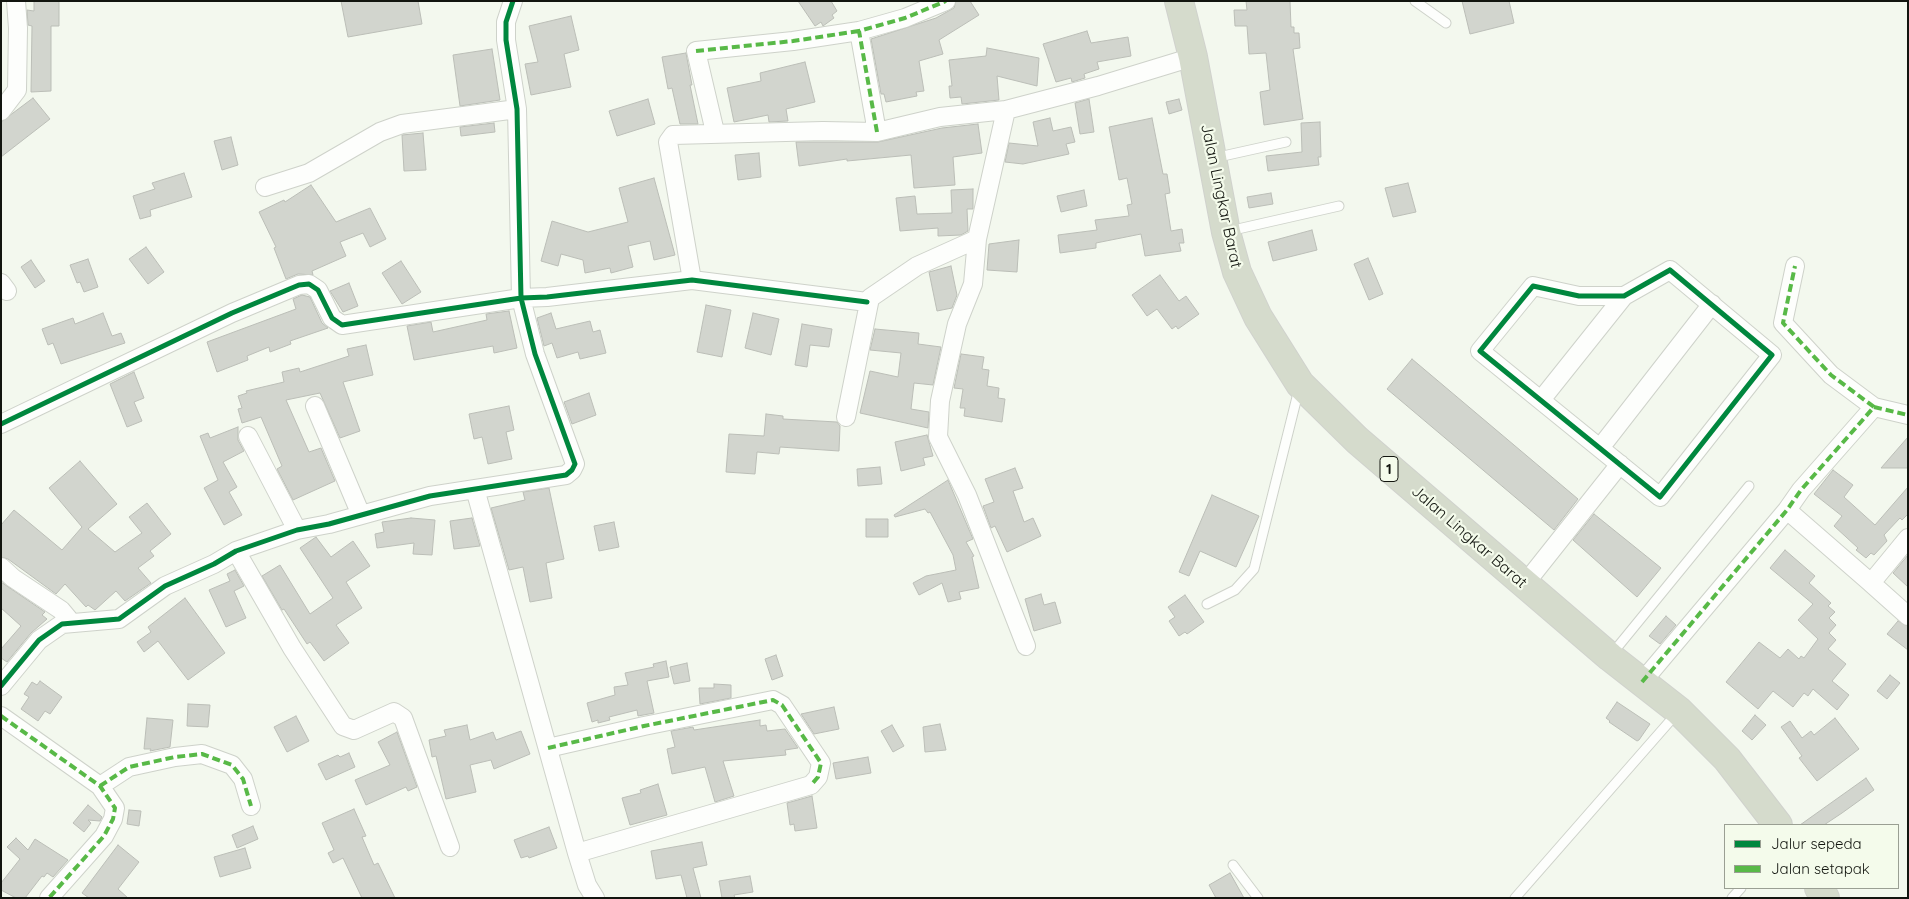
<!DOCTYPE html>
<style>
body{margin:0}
#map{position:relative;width:1909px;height:899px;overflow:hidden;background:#f3f8ee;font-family:Quicksand,sans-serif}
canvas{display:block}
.frame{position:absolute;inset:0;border:2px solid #12150f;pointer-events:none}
.legend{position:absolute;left:1724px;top:824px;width:175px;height:65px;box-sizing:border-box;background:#f4fbeb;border:1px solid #9a9f93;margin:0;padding:6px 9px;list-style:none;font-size:15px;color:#12150f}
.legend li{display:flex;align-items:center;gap:10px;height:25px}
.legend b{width:25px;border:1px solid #9a9f93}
</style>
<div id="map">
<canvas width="1909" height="899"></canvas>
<div class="frame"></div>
<ul class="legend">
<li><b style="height:6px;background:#00873e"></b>Jalur sepeda</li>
<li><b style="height:6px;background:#58b947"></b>Jalan setapak</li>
</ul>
</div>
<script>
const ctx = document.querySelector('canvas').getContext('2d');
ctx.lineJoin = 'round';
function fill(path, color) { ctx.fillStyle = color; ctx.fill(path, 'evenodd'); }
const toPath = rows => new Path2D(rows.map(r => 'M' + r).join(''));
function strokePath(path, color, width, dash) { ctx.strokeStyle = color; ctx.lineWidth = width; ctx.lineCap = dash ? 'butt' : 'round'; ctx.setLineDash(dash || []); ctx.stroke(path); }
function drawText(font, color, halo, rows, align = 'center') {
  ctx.font = font + ' Quicksand,sans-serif'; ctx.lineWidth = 4.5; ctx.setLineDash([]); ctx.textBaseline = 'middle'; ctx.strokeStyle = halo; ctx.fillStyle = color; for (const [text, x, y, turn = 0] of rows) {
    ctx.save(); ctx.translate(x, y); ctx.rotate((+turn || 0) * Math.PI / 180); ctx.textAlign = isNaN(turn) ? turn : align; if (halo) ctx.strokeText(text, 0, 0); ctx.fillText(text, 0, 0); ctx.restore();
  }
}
const building = toPath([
 [34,1,59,1,59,26,51,26,51,91,31,92,32,26,28,25,27,10,34,11,34,1],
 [341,1,418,1,422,24,348,37,341,1],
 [798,1,831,1,837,11,832,15,834,18,823,26,821,22,815,26,798,1],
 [956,1,970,1,979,15,939,40,943,54,919,61,924,91,916,92,917,96,886,102,884,94,881,94,871,39,936,18,954,8,956,1],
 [1246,1,1290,1,1291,27,1294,27,1294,33,1299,33,1300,48,1293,49,1303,119,1264,125,1260,92,1270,90,1266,53,1249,54,1247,26,1235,26,1234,10,1247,10,1246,1],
 [1462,1,1509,1,1514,23,1470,34,1462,1],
 [571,16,579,50,564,54,571,87,531,95,525,64,538,62,529,26,571,16],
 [1087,31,1091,43,1128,37,1131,56,1097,62,1099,69,1084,74,1085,78,1072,82,1071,78,1056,82,1043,44,1087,31],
 [987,48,1039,58,1037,86,997,76,999,100,962,104,961,97,950,98,949,86,952,86,949,60,986,56,987,48],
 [492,49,500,100,460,106,453,55,492,49],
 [686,53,692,85,690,85,698,124,680,124,672,88,668,89,662,57,686,53],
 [805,62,815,102,786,109,788,121,769,122,768,115,734,122,727,88,761,81,760,73,805,62],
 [33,98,50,119,1,157,1,122,33,98],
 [648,99,655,124,617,136,609,111,648,99],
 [1089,99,1094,132,1080,134,1075,103,1089,99],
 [1179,99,1182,110,1169,114,1166,102,1179,99],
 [1050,118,1053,131,1071,127,1075,142,1066,144,1069,154,1023,164,1005,162,1009,143,1038,146,1033,122,1050,118],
 [1152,118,1163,174,1167,174,1170,193,1165,194,1171,231,1182,229,1184,243,1179,243,1181,251,1145,256,1141,234,1096,243,1096,248,1060,253,1058,235,1097,230,1095,220,1129,216,1127,205,1132,204,1127,178,1119,180,1109,127,1152,118],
 [1320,122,1321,157,1318,157,1319,165,1268,171,1266,156,1302,152,1301,123,1320,122],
 [494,123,495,132,461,136,460,127,494,123],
 [978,124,982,153,953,157,955,185,914,188,911,155,847,161,847,159,799,166,796,142,878,142,942,128,978,124],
 [423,133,426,170,404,171,402,135,423,133],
 [231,137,238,165,222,170,214,141,231,137],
 [759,153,761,177,738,180,735,155,759,153],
 [184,173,192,197,150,210,151,216,140,219,133,196,155,189,152,183,184,173],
 [654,178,675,255,654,260,650,241,628,246,633,267,611,273,610,268,585,273,583,260,561,254,558,266,541,261,552,221,588,232,628,222,619,188,654,178],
 [1408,183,1416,212,1393,217,1385,188,1408,183],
 [311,185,336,222,370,208,386,239,370,247,363,233,340,242,346,256,312,271,313,275,298,274,286,279,274,248,276,247,259,212,284,200,285,202,311,185],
 [973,189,973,209,967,209,968,231,961,235,938,236,938,228,900,231,896,198,915,196,917,214,952,213,951,190,973,189],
 [1084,190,1087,206,1061,212,1057,196,1084,190],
 [1271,193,1273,204,1249,208,1247,197,1271,193],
 [1312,230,1317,250,1273,261,1268,242,1312,230],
 [1019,240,1017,272,987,270,989,244,1019,240],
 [146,247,164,272,148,284,129,259,146,247],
 [1368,258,1383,294,1369,300,1354,264,1368,258],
 [88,259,98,287,84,292,80,282,77,283,70,265,88,259],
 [31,260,45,281,35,288,21,267,31,260],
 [401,261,421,292,402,304,382,273,401,261],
 [951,266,957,295,952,308,937,311,929,272,951,266],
 [1160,275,1179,301,1186,296,1199,314,1178,329,1176,326,1172,329,1157,309,1147,316,1132,295,1160,275],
 [349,283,358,306,343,312,330,291,349,283],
 [302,295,310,297,322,323,328,328,290,341,291,344,270,352,269,347,247,356,248,360,217,372,207,342,296,309,293,299,302,295],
 [706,305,731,310,722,357,697,352,706,305],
 [509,311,517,348,494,353,493,346,414,360,407,326,431,322,433,332,487,320,486,314,509,311],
 [103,313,112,336,121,333,125,343,61,364,53,343,48,345,42,329,73,318,75,324,103,313],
 [551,313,556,329,590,321,593,332,600,330,606,353,580,359,578,352,557,358,552,343,544,346,537,318,551,313],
 [753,313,779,319,771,355,745,348,753,313],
 [802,324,832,329,829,347,810,345,807,367,795,365,802,324],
 [875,329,919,333,918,344,941,347,933,385,914,383,911,409,929,412,928,428,860,413,870,371,898,377,901,353,870,350,875,329],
 [366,345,373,375,343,382,360,431,340,438,320,393,286,400,309,452,321,448,335,481,293,500,277,469,282,466,261,417,242,423,238,409,242,408,238,396,247,393,246,391,284,382,282,372,299,368,300,372,349,356,347,349,366,345],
 [961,354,984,357,982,369,989,370,987,386,999,388,998,398,1005,399,1002,422,964,416,965,408,960,408,963,389,954,388,961,354],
 [1412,359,1578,499,1554,530,1387,389,1412,359],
 [134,372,144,398,134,402,142,421,127,427,110,384,134,372],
 [589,393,596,415,572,424,564,402,589,393],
 [509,406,514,430,506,432,512,459,488,464,482,437,474,439,469,414,509,406],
 [766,414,783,416,783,419,837,422,840,426,839,451,780,447,779,454,757,452,755,474,726,472,729,434,764,436,766,414],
 [238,427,238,440,244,451,223,462,237,487,229,492,242,515,224,525,204,488,218,480,200,436,208,433,210,438,238,427],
 [927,435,933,456,923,458,925,465,901,471,895,442,927,435],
 [1908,437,1908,468,1881,468,1908,437],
 [80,461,117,504,88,529,115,552,142,533,129,517,147,503,171,534,150,551,154,556,138,568,151,583,125,601,116,591,95,610,88,605,86,607,65,584,56,594,8,559,1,557,1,525,14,510,62,550,82,527,49,488,80,461],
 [880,467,882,484,858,486,857,469,880,467],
 [1015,468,1023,488,1013,491,1024,522,1033,518,1041,536,1007,552,995,526,991,528,983,506,994,502,985,479,1015,468],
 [1833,470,1853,485,1844,497,1875,525,1908,487,1908,514,1902,520,1900,518,1884,535,1887,541,1874,555,1871,553,1866,558,1856,550,1858,548,1834,526,1842,516,1814,494,1833,470],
 [948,480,973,539,966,542,974,556,972,557,979,588,959,592,961,599,948,602,942,583,919,595,913,583,926,576,956,570,953,555,930,512,928,513,925,509,895,517,894,515,948,480],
 [549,488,564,559,546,563,552,598,530,602,523,567,509,570,491,508,525,500,523,492,549,488],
 [1212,495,1259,516,1236,567,1200,551,1189,576,1179,572,1212,495],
 [1594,514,1661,568,1637,597,1573,540,1594,514],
 [411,518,435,520,432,555,413,554,414,543,377,548,375,534,384,532,382,522,411,518],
 [472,518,480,546,454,549,450,521,472,518],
 [866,519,888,519,888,537,866,537,866,519],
 [614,522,619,547,599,551,594,526,614,522],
 [316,537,331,557,353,541,370,566,346,582,362,608,336,625,349,643,324,661,310,642,307,644,284,609,282,610,262,576,280,565,310,614,333,598,300,548,316,537],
 [1785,550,1815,576,1809,583,1831,603,1828,606,1835,612,1829,618,1836,625,1829,633,1836,640,1828,649,1846,664,1832,681,1849,695,1837,710,1813,689,1808,696,1804,693,1793,707,1773,691,1758,709,1726,682,1759,642,1780,658,1788,649,1799,659,1801,656,1804,658,1818,639,1798,620,1813,604,1770,568,1785,550],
 [1908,555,1908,587,1893,573,1908,555],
 [235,570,244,586,234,591,246,618,226,627,209,590,230,581,227,574,235,570],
 [1,582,45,612,42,615,47,619,31,633,7,662,1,658,1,649,21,626,1,608,1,582],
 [1041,594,1044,605,1055,602,1061,623,1034,631,1025,599,1041,594],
 [1185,595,1204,622,1187,634,1185,632,1179,636,1169,621,1175,617,1168,607,1185,595],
 [185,598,225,653,188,680,158,641,144,652,137,642,151,632,148,627,185,598],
 [1666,616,1676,625,1660,644,1649,636,1666,616],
 [1898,621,1908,626,1908,650,1887,634,1898,621],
 [776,655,783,676,772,680,765,659,776,655],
 [666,661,669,677,647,681,654,713,638,716,637,710,609,717,610,720,598,723,598,720,592,722,587,703,615,695,614,687,628,685,625,673,654,667,653,664,666,661],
 [687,663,690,681,674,684,670,667,687,663],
 [1890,675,1900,683,1887,699,1877,691,1890,675],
 [40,681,62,697,50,714,45,711,38,721,21,709,29,697,24,694,32,682,37,685,40,681],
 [714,684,731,685,731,698,700,704,699,688,714,688,714,684],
 [1617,702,1650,724,1639,740,1637,741,1609,722,1610,721,1606,718,1617,702],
 [188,704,210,705,208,727,187,726,188,704],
 [834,707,839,729,814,734,801,714,834,707],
 [1755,715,1766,725,1752,740,1742,731,1755,715],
 [296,716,309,741,287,752,274,727,296,716],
 [147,718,173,720,170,747,150,751,151,749,144,749,147,718],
 [1835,718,1859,749,1817,781,1799,758,1802,756,1781,727,1790,721,1802,738,1811,731,1814,735,1835,718],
 [760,720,760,726,766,725,767,731,785,729,798,748,785,750,786,755,723,761,734,796,715,802,705,767,672,774,667,749,675,747,671,731,693,727,694,730,760,720],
 [940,724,946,750,925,752,923,727,940,724],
 [467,725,470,740,493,732,496,740,521,731,530,754,494,769,491,760,470,765,476,792,446,799,436,756,432,757,429,740,446,736,444,730,467,725],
 [892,725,904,746,893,752,881,731,892,725],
 [397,732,417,787,408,791,406,787,366,805,355,780,390,765,378,742,397,732],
 [349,753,355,767,326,780,318,764,338,755,340,757,349,753],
 [868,757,871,773,836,779,833,763,868,757],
 [1866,778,1874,790,1842,813,1824,825,1800,825,1866,778],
 [658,784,667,815,630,825,622,798,641,793,640,790,658,784],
 [812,796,817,828,795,831,794,824,790,825,787,803,812,796],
 [88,805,102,817,100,821,88,820,91,823,84,832,73,823,88,805],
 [354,809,366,836,362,837,374,865,378,863,395,898,362,898,343,858,333,863,328,853,334,850,322,823,354,809],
 [129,810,141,811,139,826,127,824,129,810],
 [253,826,258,839,237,848,232,835,253,826],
 [549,827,557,848,529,858,528,856,521,858,514,840,549,827],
 [16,838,28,850,35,839,68,860,53,877,47,873,44,877,42,876,25,898,16,898,1,890,1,883,20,859,7,847,16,838],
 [702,842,707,865,693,868,701,898,687,898,681,875,656,879,651,851,702,842],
 [118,845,139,862,118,889,128,898,89,898,82,893,118,845],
 [245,848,251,868,220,877,214,857,245,848],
 [1230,873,1244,898,1216,898,1209,885,1230,873],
 [750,876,753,892,734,895,735,898,722,898,719,881,750,876]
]);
fill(building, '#d2d5ce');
strokePath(building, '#bbbeb7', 1);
const lane = toPath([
 [1415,1,1446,23],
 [1214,158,1286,142],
 [1229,231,1339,206],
 [1207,604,1235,590,1254,569,1299,389],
 [1611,655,1749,486],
 [1233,865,1258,898],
 [1515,898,1677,713],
 [1732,898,1741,888]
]);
const street = toPath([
 [1,111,17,90,18,28,16,1],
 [715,132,696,51,793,41,859,31],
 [877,132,859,31,905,18,946,1],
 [265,187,309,173,380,132,402,124,517,109],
 [977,239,973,284,957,324,940,401,938,437,967,495,1026,646],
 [1670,270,1772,355,1660,497,1480,351,1533,286,1579,296,1624,296,1670,270],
 [692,280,668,142,673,135,823,131,877,132,940,117,1006,110],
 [1,283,7,291],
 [1541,400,1624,296],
 [315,406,361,515],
 [1874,407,1908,415],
 [846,417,870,298,917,266,977,239,1006,110,1098,86,1193,57],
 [1,424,232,313,299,285,309,284,318,290,332,318,342,325,521,298,547,297,692,280,867,302],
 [248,436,297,530],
 [1600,448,1712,304],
 [475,489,577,853,587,885,595,898],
 [1787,510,1871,583],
 [1908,538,1871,583,1908,616],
 [236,551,292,648,343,726,354,730,394,712,403,718,450,847],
 [1,567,13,578,61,610,71,622],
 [1524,585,1620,464],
 [1642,682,1787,510,1801,490,1874,407,1831,375,1783,323,1795,266],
 [1,686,39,640,62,624,119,619,165,586,214,564,236,551,297,530,329,524,430,496,566,475,572,470,575,464,535,354,521,298,517,109,506,40,506,22,513,1],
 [1,716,100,786,115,808,113,819,104,836,49,898],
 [548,748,644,726,773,700,782,705,821,763,818,777,811,785,577,853],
 [100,786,129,767,175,757,202,754,232,765,243,779,251,806]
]);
const highway = toPath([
 [1179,1,1193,57,1226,232,1237,272,1258,317,1300,384,1357,440,1610,657,1679,711,1727,759,1778,825],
 [1819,888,1825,898]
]);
strokePath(lane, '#ced2ca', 11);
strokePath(street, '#ced2ca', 20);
strokePath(highway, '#d0d2cd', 30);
strokePath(lane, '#fdfefc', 9);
strokePath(street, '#fdfefc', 18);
strokePath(highway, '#d5dbcc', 28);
strokePath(toPath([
 [696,51,793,41,859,31],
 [877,132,859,31,905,18,946,1],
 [1874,407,1908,415],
 [1642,682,1787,510,1801,490,1874,407,1831,375,1783,323,1795,266],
 [1,716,100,786,115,808,113,819,104,836,49,898],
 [548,748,644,726,773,700,782,705,821,763,818,777,811,785],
 [100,786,129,767,175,757,202,754,232,765,243,779,251,806]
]), '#58b947', 4, [8, 4]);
strokePath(toPath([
 [1670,270,1772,355,1660,497,1480,351,1533,286,1579,296,1624,296,1670,270],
 [1,424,232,313,299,285,309,284,318,290,332,318,342,325,521,298,547,297,692,280,867,302],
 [1,686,39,640,62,624,119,619,165,586,214,564,236,551,297,530,329,524,430,496,566,475,572,470,575,464,535,354,521,298,517,109,506,40,506,22,513,1]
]), '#00873e', 5);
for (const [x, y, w] of [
 [1389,469,18]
]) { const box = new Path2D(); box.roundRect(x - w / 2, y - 12.5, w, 25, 4); ctx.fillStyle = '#f4fbeb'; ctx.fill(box); strokePath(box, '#12150f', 1); }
drawText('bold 15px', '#12150f', null, [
 ["1",1389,469]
]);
drawText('16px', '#12150f', '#f4fbeb', [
 ["Jalan Lingkar Barat",1221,196,78],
 ["Jalan Lingkar Barat",1469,537,41]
]);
</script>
